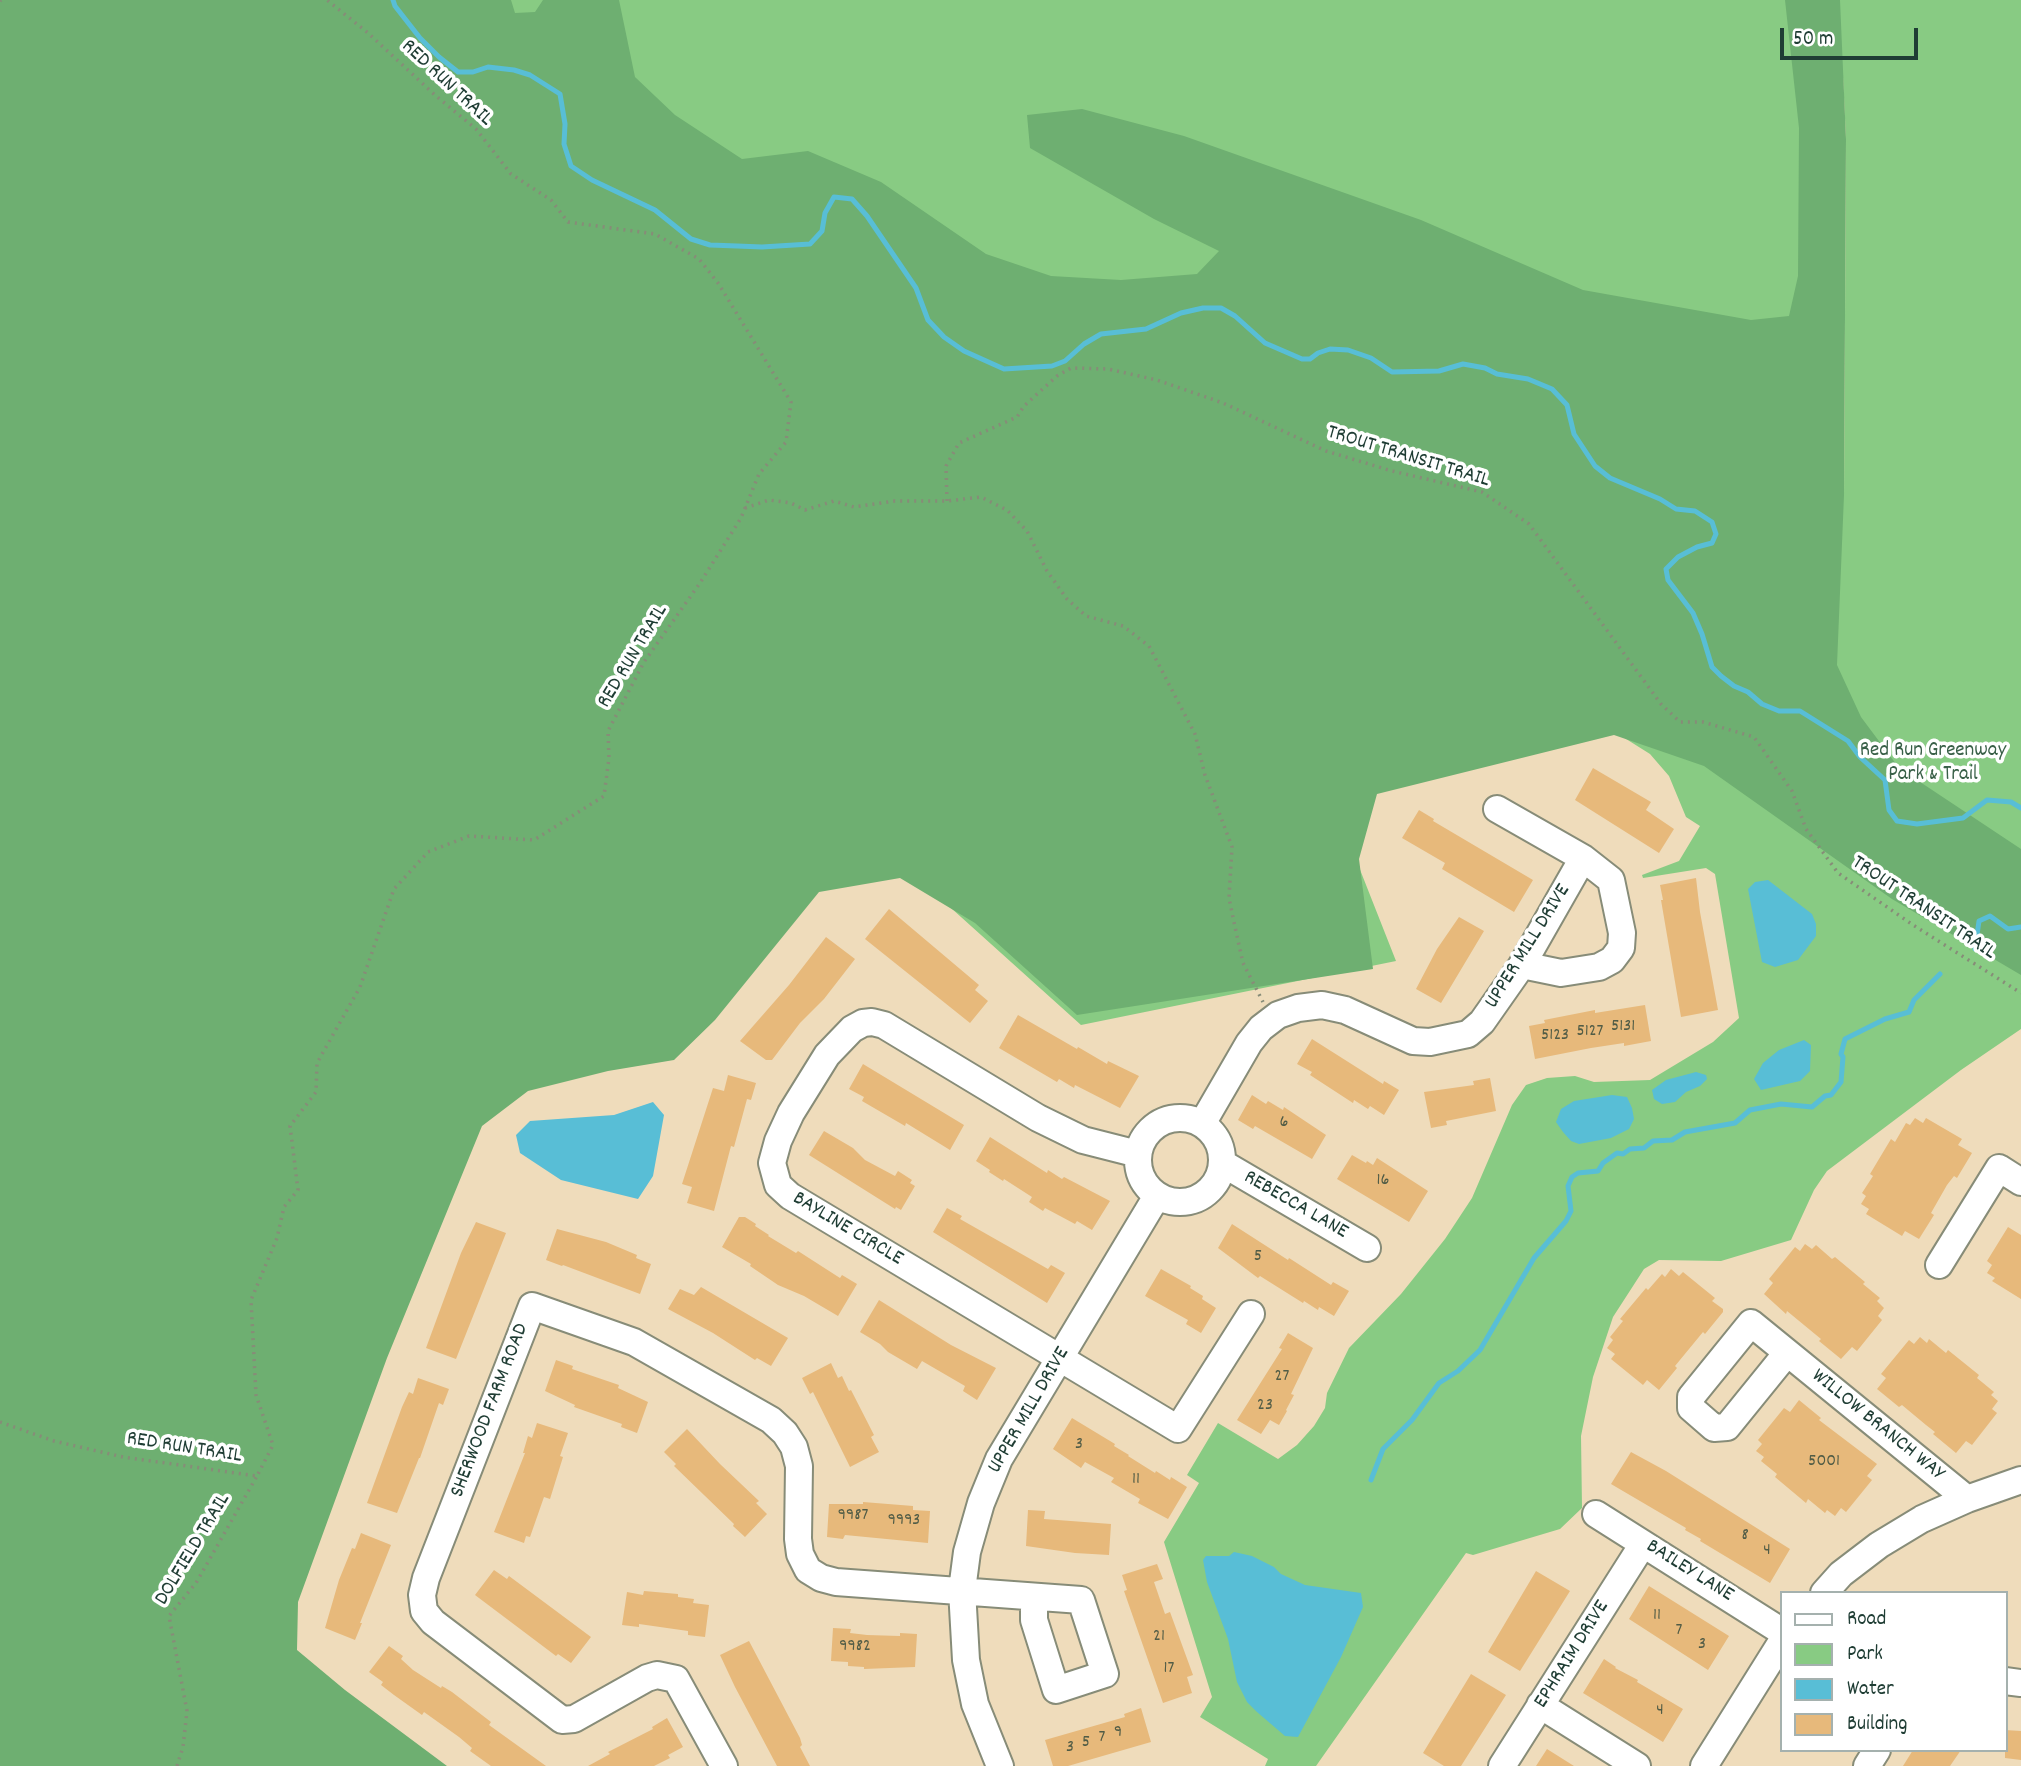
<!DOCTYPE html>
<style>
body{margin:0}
#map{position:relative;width:2021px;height:1766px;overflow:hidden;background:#efdcbb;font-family:Dekko,sans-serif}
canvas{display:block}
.legend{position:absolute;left:1780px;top:1591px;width:228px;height:161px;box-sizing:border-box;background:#fff;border:2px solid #a5b1ae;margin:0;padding:9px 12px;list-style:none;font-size:21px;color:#1f3d34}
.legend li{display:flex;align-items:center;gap:14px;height:35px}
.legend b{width:35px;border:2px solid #a5b1ae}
.scale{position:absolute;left:1780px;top:28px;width:138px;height:32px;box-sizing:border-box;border:4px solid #1f3d34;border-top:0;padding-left:9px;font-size:21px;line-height:24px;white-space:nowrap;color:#1f3d34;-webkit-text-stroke:5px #fff;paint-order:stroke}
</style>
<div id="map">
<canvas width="2021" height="1766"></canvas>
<ul class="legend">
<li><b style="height:9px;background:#fff"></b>Road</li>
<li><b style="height:19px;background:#88cb83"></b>Park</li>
<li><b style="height:19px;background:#58bed6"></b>Water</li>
<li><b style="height:19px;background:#e7b97b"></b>Building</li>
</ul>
<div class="scale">50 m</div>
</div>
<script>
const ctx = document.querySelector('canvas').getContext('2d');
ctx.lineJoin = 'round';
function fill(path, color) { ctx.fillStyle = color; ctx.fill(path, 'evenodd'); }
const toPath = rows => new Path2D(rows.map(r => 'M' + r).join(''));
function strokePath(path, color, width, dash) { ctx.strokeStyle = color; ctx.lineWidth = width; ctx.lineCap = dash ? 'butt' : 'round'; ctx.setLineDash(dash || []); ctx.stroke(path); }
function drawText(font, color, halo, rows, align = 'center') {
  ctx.font = font + ' Dekko,sans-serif'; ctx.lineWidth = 7; ctx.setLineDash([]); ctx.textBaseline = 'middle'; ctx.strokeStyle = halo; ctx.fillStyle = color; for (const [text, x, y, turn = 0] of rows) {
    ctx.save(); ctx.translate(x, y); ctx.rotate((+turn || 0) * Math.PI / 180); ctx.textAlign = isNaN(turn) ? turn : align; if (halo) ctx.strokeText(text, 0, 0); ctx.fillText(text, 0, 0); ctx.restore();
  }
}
fill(toPath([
 [0,0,2021,0,2021,1029,1961,1070,1827,1171,1814,1190,1791,1240,1721,1261,1659,1260,1644,1269,1613,1317,1593,1377,1581,1436,1582,1508,1560,1529,1473,1555,1466,1553,1316,1766,1265,1766,1268,1759,1200,1717,1212,1697,1164,1542,1199,1483,1187,1475,1218,1423,1278,1459,1297,1445,1314,1426,1325,1408,1327,1393,1349,1348,1401,1294,1445,1239,1472,1198,1512,1105,1526,1085,1547,1078,1575,1076,1594,1082,1650,1080,1713,1042,1739,1018,1715,874,1706,868,1643,878,1642,875,1679,861,1700,826,1686,817,1669,776,1650,754,1615,732,1331,796,1396,961,1081,1025,741,719,0,1766],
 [1843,77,1846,139,1844,495]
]), '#88cb83');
fill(toPath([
 [0,0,511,0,515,13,535,12,543,0,619,0,635,77,675,115,742,159,808,151,881,182,986,254,1051,276,1121,280,1197,274,1219,251,1154,219,1030,148,1027,115,1082,109,1184,136,1421,220,1583,290,1751,320,1789,316,1798,276,1799,128,1785,0,1840,0,1846,139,1844,495,1837,665,1861,717,1899,768,2021,849,2021,975,1892,899,1704,766,1614,735,1377,794,1359,859,1373,969,1077,1015,975,923,900,878,819,892,715,1020,674,1060,608,1071,528,1091,482,1126,387,1358,298,1602,297,1650,345,1690,447,1766,0,1766]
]), '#6eaf71');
fill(toPath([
 [1768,880,1812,914,1816,924,1816,936,1798,960,1775,967,1762,962,1748,889,1755,882],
 [1804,1040,1811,1045,1810,1071,1800,1081,1761,1090,1754,1079,1763,1063,1779,1050],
 [1696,1072,1706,1075,1707,1079,1700,1086,1686,1092,1675,1102,1662,1104,1654,1099,1652,1090,1666,1080],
 [1612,1095,1627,1097,1632,1108,1634,1119,1629,1129,1611,1138,1579,1144,1571,1141,1563,1132,1556,1122,1561,1109,1574,1101],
 [653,1102,664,1115,653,1176,638,1199,561,1180,520,1153,516,1135,530,1121,614,1115],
 [1234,1552,1252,1556,1274,1567,1281,1574,1305,1585,1361,1593,1363,1607,1341,1657,1298,1737,1285,1736,1257,1712,1247,1702,1237,1682,1228,1639,1207,1582,1203,1560,1206,1556,1229,1556]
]), '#58bed6');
strokePath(toPath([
 [393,0,395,6,420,38,439,57,458,72,473,72,488,67,514,70,530,75,560,94,565,124,564,144,571,166,592,180,655,210,691,239,710,245,737,246,762,247,810,244,822,231,825,213,834,197,852,199,867,216,916,288,928,320,944,337,964,351,1004,369,1052,366,1065,361,1084,344,1101,334,1146,329,1181,313,1203,308,1221,308,1235,316,1265,343,1302,359,1310,359,1318,353,1330,349,1348,350,1371,358,1392,372,1439,371,1463,364,1485,368,1497,374,1528,379,1552,389,1567,405,1574,434,1595,466,1610,478,1660,499,1676,509,1695,511,1712,522,1716,534,1712,543,1697,547,1678,557,1666,569,1668,580,1693,613,1702,634,1712,667,1721,676,1734,686,1748,692,1762,704,1779,711,1800,711,1848,741,1860,757,1885,780,1889,810,1897,821,1917,824,1963,818,1987,800,2011,802,2021,808],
 [1975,949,1979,921,1990,916,2008,929,2021,927],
 [1371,1480,1383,1449,1412,1420,1439,1383,1458,1371,1480,1350,1534,1258,1566,1221,1571,1211,1568,1186,1572,1177,1578,1173,1598,1171,1603,1163,1617,1153,1623,1154,1630,1149,1644,1148,1653,1141,1672,1140,1685,1132,1735,1123,1750,1110,1781,1104,1812,1107,1825,1096,1831,1095,1841,1082,1843,1057,1841,1054,1845,1039,1885,1019,1909,1012,1914,1000,1940,974]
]), '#58bed6', 5);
fill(toPath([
 [1593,768,1651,802,1646,810,1674,829,1659,853,1575,800],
 [1419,810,1434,819,1433,821,1533,880,1514,912,1442,869,1445,863,1402,838],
 [1696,878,1700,912,1718,1010,1681,1017,1661,900,1663,900,1660,885],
 [889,909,979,985,975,990,988,1001,970,1023,865,939],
 [1459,917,1484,931,1441,1003,1416,989,1437,949],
 [826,937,855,959,824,999,800,1023,772,1060,766,1060,740,1041,789,985],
 [1645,1005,1651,1041,1624,1046,1624,1043,1591,1048,1535,1059,1529,1026,1545,1023,1544,1020,1595,1010,1595,1013],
 [1018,1015,1077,1049,1078,1047,1107,1064,1108,1061,1139,1076,1120,1108,1075,1085,1074,1088,1059,1079,1057,1082,999,1048],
 [1312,1039,1383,1084,1384,1081,1399,1090,1384,1115,1370,1106,1368,1109,1354,1100,1353,1103,1310,1075,1312,1072,1297,1064],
 [863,1064,964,1125,950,1150,906,1123,905,1126,862,1101,864,1097,849,1089],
 [728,1075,756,1083,751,1100,747,1099,734,1147,731,1146,714,1211,687,1203,692,1187,682,1184,713,1088,724,1091],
 [1490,1078,1496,1111,1446,1121,1447,1125,1431,1128,1424,1092,1474,1085,1473,1081],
 [1252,1095,1266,1104,1268,1101,1283,1110,1284,1107,1326,1135,1312,1159,1255,1126,1253,1129,1238,1120],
 [1915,1118,1923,1123,1926,1118,1962,1139,1958,1145,1972,1153,1957,1178,1954,1176,1947,1185,1931,1213,1934,1215,1919,1239,1905,1231,1902,1236,1866,1214,1869,1209,1861,1204,1866,1196,1862,1193,1873,1176,1870,1174,1891,1139,1895,1142,1906,1123,1910,1125],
 [824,1131,853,1148,865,1160,895,1176,898,1171,912,1180,910,1183,915,1186,901,1210,896,1207,895,1209,809,1155],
 [990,1137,1047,1173,1048,1170,1062,1179,1064,1177,1110,1201,1092,1230,1077,1221,1075,1224,1045,1208,1043,1211,1029,1202,1032,1197,1004,1179,1003,1181,989,1172,990,1170,976,1161],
 [1352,1155,1366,1163,1367,1161,1373,1165,1377,1158,1428,1191,1409,1222,1337,1179],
 [947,1208,962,1216,960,1219,1048,1269,1051,1265,1065,1273,1047,1303,933,1232],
 [739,1217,745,1217,756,1224,755,1226,769,1235,768,1236,796,1253,798,1251,840,1278,842,1275,857,1284,838,1316,804,1296,778,1285,750,1266,751,1264,722,1247],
 [476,1222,506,1233,456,1359,426,1348,461,1253],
 [1232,1224,1288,1260,1289,1258,1331,1285,1333,1282,1349,1291,1334,1316,1319,1307,1318,1310,1304,1301,1303,1303,1260,1276,1258,1278,1218,1248],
 [2008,1227,2021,1235,2021,1299,1992,1281,1995,1278,1987,1273,1992,1265,1987,1261],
 [557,1229,606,1242,637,1255,636,1258,651,1264,640,1294,563,1265,562,1266,546,1260],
 [1805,1244,1812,1249,1816,1245,1832,1259,1835,1257,1865,1282,1863,1284,1880,1298,1877,1301,1884,1308,1878,1316,1882,1320,1857,1351,1852,1347,1841,1359,1819,1341,1821,1339,1787,1311,1786,1314,1764,1294,1773,1283,1769,1279,1795,1247,1800,1251],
 [1161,1269,1191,1286,1190,1288,1203,1296,1202,1299,1216,1308,1201,1333,1186,1324,1188,1320,1145,1296],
 [1671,1269,1679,1276,1683,1272,1715,1298,1712,1301,1723,1309,1723,1312,1705,1334,1703,1332,1675,1366,1677,1368,1659,1390,1647,1380,1643,1385,1611,1359,1615,1354,1607,1348,1613,1340,1610,1337,1623,1321,1620,1319,1646,1288,1648,1290,1662,1274,1665,1277],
 [701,1287,788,1338,771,1366,757,1358,755,1360,713,1333,668,1309,680,1289,694,1295],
 [879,1300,951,1345,996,1368,977,1400,963,1391,965,1386,922,1361,917,1369,888,1352,880,1344,860,1332],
 [1288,1333,1313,1348,1291,1394,1294,1395,1286,1410,1287,1411,1279,1425,1270,1420,1261,1434,1237,1420,1282,1349,1279,1348],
 [1920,1337,1927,1343,1929,1339,1946,1353,1948,1350,1979,1375,1977,1378,1994,1392,1991,1395,1998,1401,1992,1409,1997,1413,1972,1445,1966,1441,1956,1453,1933,1434,1935,1432,1926,1425,1902,1405,1899,1407,1877,1389,1886,1378,1881,1374,1909,1340,1914,1344],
 [556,1360,573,1366,572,1369,619,1385,618,1388,648,1402,637,1433,621,1427,622,1424,574,1407,575,1405,545,1391],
 [831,1363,838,1378,842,1376,849,1391,851,1390,874,1435,871,1437,879,1452,850,1467,813,1392,810,1394,802,1378],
 [418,1378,449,1389,443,1405,439,1403,420,1458,419,1458,397,1513,367,1503,402,1407,409,1392,413,1394],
 [1799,1400,1821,1418,1819,1420,1877,1464,1867,1476,1872,1480,1846,1512,1841,1508,1835,1516,1827,1510,1825,1513,1808,1499,1806,1503,1775,1477,1777,1474,1761,1461,1764,1457,1756,1451,1762,1444,1758,1440,1784,1408,1790,1412],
 [1072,1418,1115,1444,1114,1446,1129,1455,1128,1456,1155,1473,1156,1471,1170,1480,1171,1477,1187,1487,1168,1519,1138,1503,1140,1499,1111,1482,1114,1478,1085,1462,1081,1468,1053,1449],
 [537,1423,568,1433,560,1456,563,1457,550,1499,544,1497,530,1537,526,1536,524,1543,494,1532,525,1453,523,1453,528,1436,532,1438],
 [687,1429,720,1464,759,1501,756,1503,767,1514,745,1537,733,1526,734,1524,674,1466,676,1464,664,1452],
 [1631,1452,1666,1471,1790,1549,1770,1583,1700,1541,1701,1539,1685,1530,1686,1528,1611,1484],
 [863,1502,913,1506,913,1510,930,1511,928,1543,845,1535,843,1539,827,1537,829,1504,863,1504],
 [1028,1510,1045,1511,1044,1519,1111,1524,1109,1555,1075,1553,1026,1546],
 [361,1533,391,1545,360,1623,362,1623,355,1640,325,1628,339,1580,352,1548,355,1549],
 [1157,1564,1163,1579,1154,1582,1165,1614,1170,1612,1193,1675,1187,1677,1192,1693,1163,1703,1124,1591,1127,1590,1122,1575],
 [494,1570,507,1579,509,1576,591,1637,571,1663,558,1654,556,1656,475,1595],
 [1536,1571,1570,1591,1520,1671,1488,1652],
 [1649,1586,1729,1636,1708,1670,1629,1619],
 [644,1591,678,1594,678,1597,694,1599,693,1603,709,1605,705,1637,688,1635,688,1631,639,1624,639,1627,622,1625,627,1592,643,1595],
 [833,1628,851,1629,850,1633,867,1635,900,1636,900,1633,917,1634,915,1667,864,1669,864,1667,848,1666,848,1662,831,1661],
 [749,1641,800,1738,802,1745,800,1747,810,1766,777,1766,735,1687,720,1655],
 [389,1646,403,1656,401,1659,413,1670,441,1688,442,1686,452,1692,491,1722,489,1725,546,1766,491,1766,470,1751,472,1748,459,1737,424,1712,422,1715,394,1695,381,1685,383,1682,369,1672],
 [1604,1659,1616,1667,1615,1668,1638,1680,1637,1682,1683,1709,1663,1742,1583,1693],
 [1471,1674,1506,1695,1461,1766,1444,1766,1423,1753],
 [1141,1708,1151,1742,1068,1766,1053,1766,1045,1740,1125,1717,1124,1714],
 [667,1718,683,1747,668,1755,670,1758,654,1766,588,1766,610,1754,608,1752,653,1729,652,1727],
 [2005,1730,2021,1731,2021,1760,2005,1758],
 [1547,1749,1574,1766,1536,1766],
 [1913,1750,1961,1750,1950,1766,1903,1766]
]), '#e7b97b');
const minor = toPath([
 [1497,809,1583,858,1611,880,1622,933,1621,948,1612,960,1599,967,1561,973,1522,965],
 '1138 1160a42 42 0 1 1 84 0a42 42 0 1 1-84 0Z',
 [1202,1124,1249,1043,1261,1028,1278,1015,1298,1008,1322,1005,1345,1010,1413,1041,1430,1042,1468,1034,1482,1022,1522,965,1583,858],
 [1138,1154,1083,1140,1038,1118,884,1025,872,1022,863,1023,852,1029,827,1055,791,1113,778,1141,772,1163,778,1185,790,1196,1178,1429,1251,1314],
 [1222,1163,1367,1248],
 [1939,1265,1999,1168,2021,1182],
 [1787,1353,1727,1427,1714,1428,1691,1408,1691,1397,1751,1323,1967,1499],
 [1596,1514,1781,1631],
 [1824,1593,1841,1574,1879,1545,1922,1519,1967,1499,2021,1480],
 [2005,1681,2021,1683],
 [1540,1705,1637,1766],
 [724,1766,676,1679,657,1675,647,1678,574,1719,562,1720,433,1622,424,1611,422,1595,426,1578,532,1306,634,1342,771,1420,785,1433,794,1447,799,1466,798,1539,800,1554,808,1570,821,1578,836,1582,1081,1600,1105,1674,1056,1690,1034,1620,1034,1597],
 [1000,1766,975,1704,966,1660,962,1590,967,1552,981,1503,999,1459,1157,1196],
 [1502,1766,1643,1544],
 [1704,1766,1781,1643],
 [1867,1766,1877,1750]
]);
strokePath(minor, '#878c78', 30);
strokePath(toPath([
 [0,1,1,0],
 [947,501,946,466,959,443,1017,417,1024,406,1057,376,1071,368,1108,369,1157,380,1223,403,1326,451,1392,471,1482,492,1529,524,1661,704,1680,722,1703,722,1754,737,1792,791,1806,829,1838,873,1913,925,2021,993],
 [745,508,769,500,791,503,805,510,834,501,854,507,895,501,947,501,981,497,1007,510,1027,531,1047,571,1067,599,1086,616,1123,626,1149,646,1173,692,1195,734,1205,775,1232,847,1229,898,1235,927,1243,963,1263,1002],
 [0,1422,54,1441,123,1457,257,1476,273,1445,256,1395,251,1300,277,1238,284,1207,298,1190,290,1126,316,1092,317,1063,360,987,394,889,428,852,469,836,534,840,604,796,609,758,608,731,644,662,700,583,741,518,759,474,786,442,791,402,718,283,699,259,655,234,568,222,551,200,511,174,476,129,436,96,368,33,327,0],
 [177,1766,183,1747,187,1711,169,1616,196,1583,257,1476]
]), '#878c78', 3.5, [2, 5]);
strokePath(minor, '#fff', 26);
drawText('18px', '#515c46', null, [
 ["5131",1623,1028],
 ["5127",1590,1033],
 ["5123",1555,1037],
 ["6",1284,1124],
 ["16",1383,1182],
 ["5",1258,1258],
 ["27",1282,1378],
 ["23",1265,1407],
 ["3",1079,1446],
 ["5001",1824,1463],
 ["11",1136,1481],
 ["9987",853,1517],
 ["9993",904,1522],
 ["8",1745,1537],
 ["4",1767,1552],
 ["11",1657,1617],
 ["7",1679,1632],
 ["21",1159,1638],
 ["3",1702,1646],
 ["9982",855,1648],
 ["17",1169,1670],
 ["4",1660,1712],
 ["9",1118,1734],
 ["7",1102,1739],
 ["5",1086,1744],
 ["3",1070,1749]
]);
drawText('21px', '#1f3d34', '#fff', [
 ["RED RUN TRAIL",446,84,43],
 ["TROUT TRANSIT TRAIL",1408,458,17],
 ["RED RUN TRAIL",634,657,-59],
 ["TROUT TRANSIT TRAIL",1923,909,34],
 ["UPPER MILL DRIVE",1529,947,-58],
 ["REBECCA LANE",1295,1206,30],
 ["BAYLINE CIRCLE",847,1230,31],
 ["SHERWOOD FARM ROAD",491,1411,-69],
 ["UPPER MILL DRIVE",1030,1411,-60],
 ["WILLOW BRANCH WAY",1877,1426,39],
 ["RED RUN TRAIL",184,1449,9],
 ["DOLFIELD TRAIL",194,1550,-59],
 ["BAILEY LANE",1689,1572,32],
 ["EPHRAIM DRIVE",1573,1655,-58]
]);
drawText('21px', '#396048', '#fff', [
 ["Red Run Greenway",1933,752],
 ["Park & Trail",1933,776]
]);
</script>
